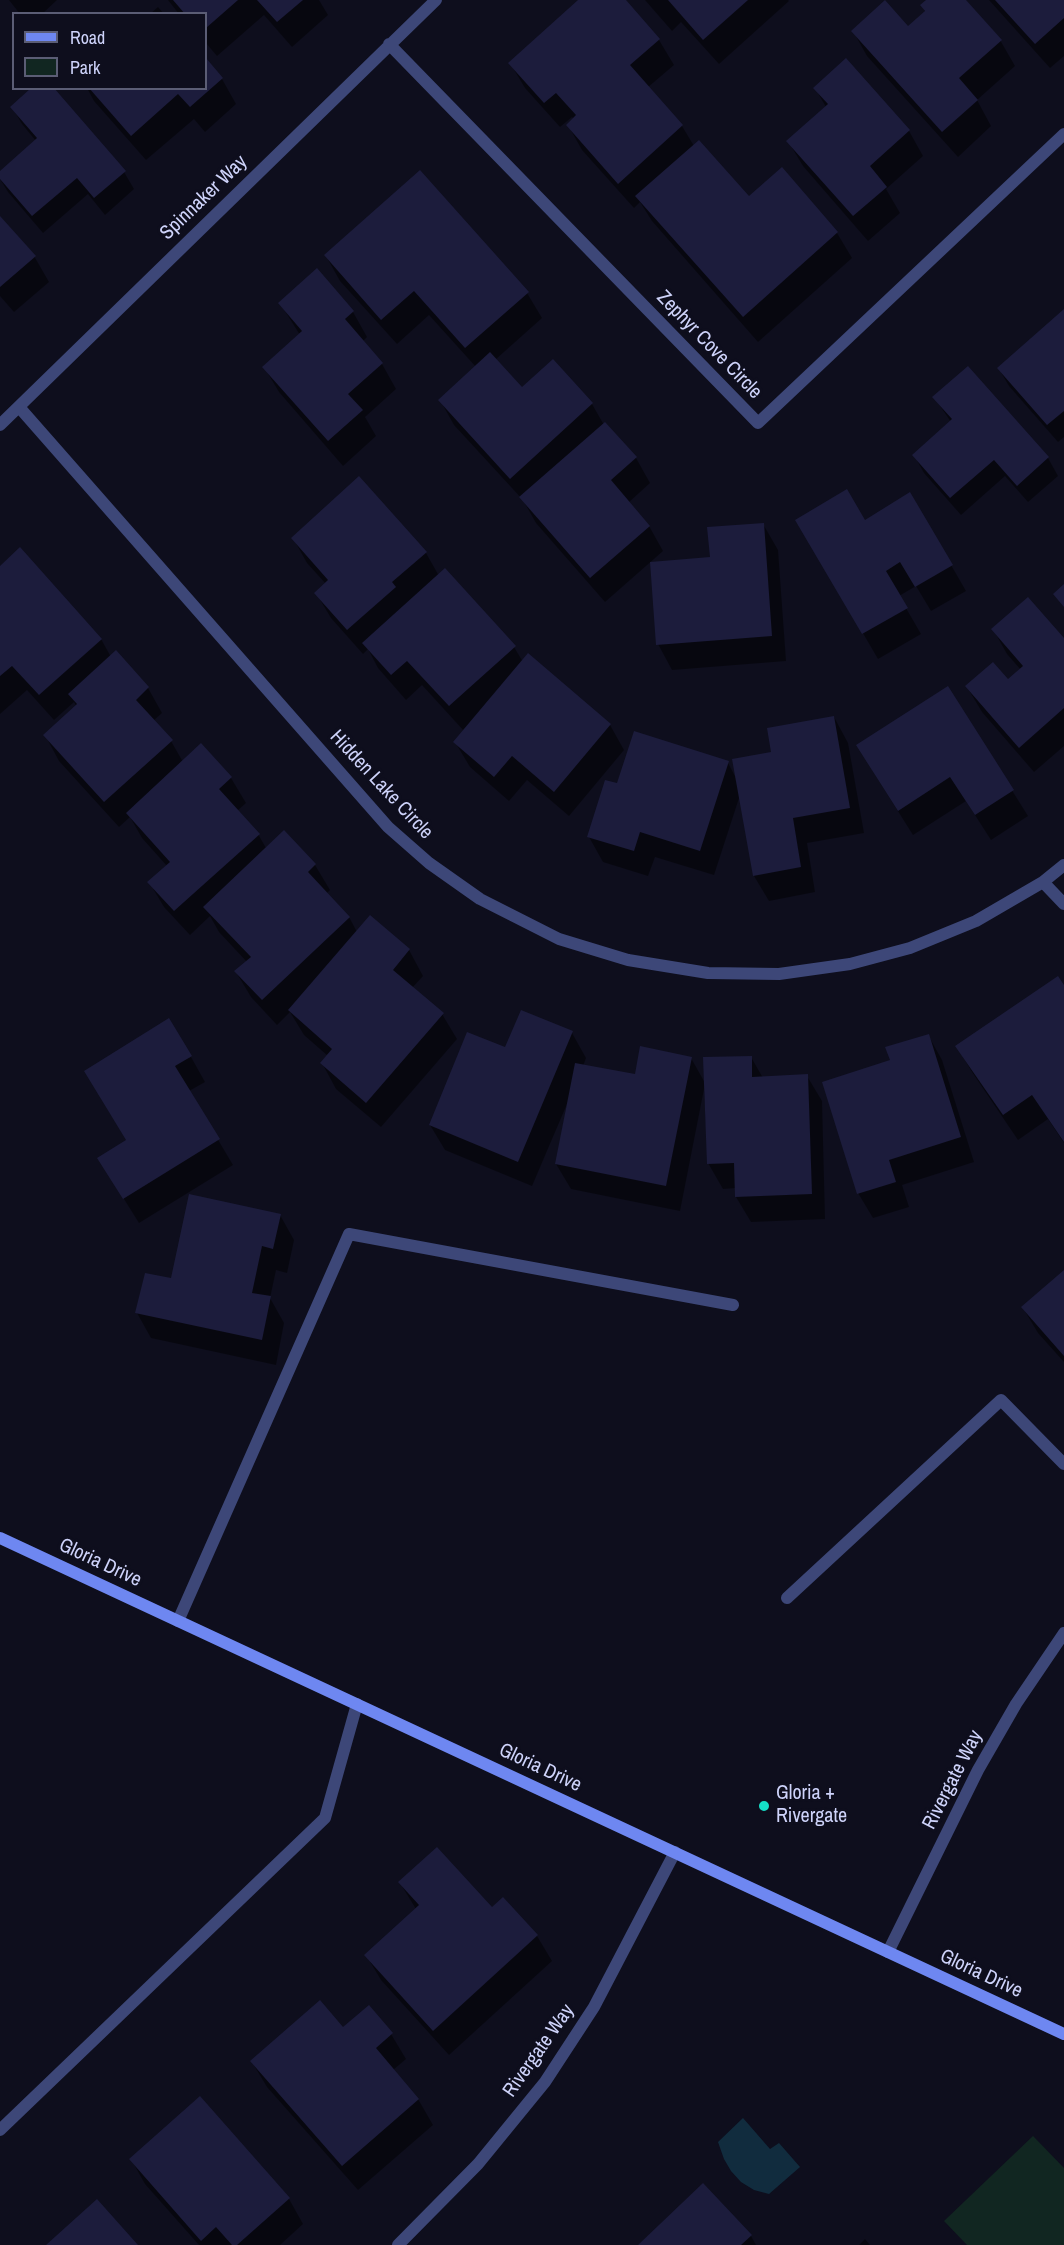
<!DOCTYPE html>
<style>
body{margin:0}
#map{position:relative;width:1064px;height:2245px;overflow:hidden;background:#0e0e1d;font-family:"Archivo Narrow",sans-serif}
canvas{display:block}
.legend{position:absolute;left:12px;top:12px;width:195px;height:78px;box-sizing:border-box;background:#0e0e1d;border:2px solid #5b5d75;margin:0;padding:8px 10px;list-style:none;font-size:18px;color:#ced3fa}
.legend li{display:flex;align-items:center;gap:12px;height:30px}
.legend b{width:30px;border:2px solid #5b5d75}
</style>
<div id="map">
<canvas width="1064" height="2245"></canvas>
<ul class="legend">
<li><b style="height:8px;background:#6e87f1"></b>Road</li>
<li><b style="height:16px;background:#112621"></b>Park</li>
</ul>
</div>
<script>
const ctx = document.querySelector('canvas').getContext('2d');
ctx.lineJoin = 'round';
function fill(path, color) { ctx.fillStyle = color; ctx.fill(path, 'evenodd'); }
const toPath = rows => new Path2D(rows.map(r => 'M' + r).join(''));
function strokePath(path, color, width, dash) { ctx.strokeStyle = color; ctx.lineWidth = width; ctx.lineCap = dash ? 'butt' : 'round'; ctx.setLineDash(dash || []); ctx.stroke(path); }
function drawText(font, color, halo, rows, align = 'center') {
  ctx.font = font + ' "Archivo Narrow",sans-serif'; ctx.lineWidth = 6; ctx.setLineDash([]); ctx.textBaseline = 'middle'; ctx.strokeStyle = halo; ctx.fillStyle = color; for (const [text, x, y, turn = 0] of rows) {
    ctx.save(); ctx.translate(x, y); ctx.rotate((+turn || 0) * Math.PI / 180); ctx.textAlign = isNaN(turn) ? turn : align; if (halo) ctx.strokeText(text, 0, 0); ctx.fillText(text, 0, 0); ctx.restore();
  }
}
fill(toPath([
 [1033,2136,1064,2168,1064,2245,967,2245,944,2221]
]), '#112621');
fill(toPath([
 [743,2118,770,2149,779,2143,800,2167,769,2194,754,2190,741,2182,731,2171,724,2159,718,2142]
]), '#112c3e');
fill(toPath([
 [9,0,57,0,42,14,20,14],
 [168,0,319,0,328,15,292,47,264,15,217,56,206,43,206,14,179,14],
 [580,0,624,0,659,40,674,65,647,88,682,126,694,146,748,198,781,169,837,233,852,258,758,342,652,221,640,202,634,208,582,150,568,125,574,119,572,117,560,127,525,88,510,63],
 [645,0,788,0,789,1,719,64,681,22,672,31],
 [928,0,964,0,1000,40,1015,66,977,100,991,126,958,157,867,56,853,31,908,28,925,12,922,6],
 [989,0,1064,0,1064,56,1050,68],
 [158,7,164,14,150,14],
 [206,60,222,79,236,104,205,132,194,119,146,160,94,101,87,88,206,88],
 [815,88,909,131,923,156,886,189,900,213,868,241,803,166,788,141,826,107],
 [12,107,124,172,134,189,105,215,88,194,43,233,8,192,0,179,0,173,36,141,22,124],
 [0,218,34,256,49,282,14,312,0,296],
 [326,256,527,293,542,318,495,360,522,389,592,404,604,425,636,458,650,483,628,503,649,526,663,551,605,602,536,523,523,500,454,425,440,400,476,367,429,315,397,344,340,281],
 [316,271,353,312,367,337,362,342,382,364,396,389,365,417,376,436,343,466,279,392,264,367,300,335,280,303],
 [1064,311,1064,437,1058,442,1009,386,999,369],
 [968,368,1048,458,1058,476,1028,502,1005,476,961,515,924,473,914,455,951,422,934,397],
 [910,494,966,591,931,611,916,586,899,596,921,634,878,659,797,520,864,522],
 [763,524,778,550,786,661,672,670,658,644,712,559],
 [293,538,426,553,439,576,514,647,523,662,610,725,624,750,569,816,527,780,509,801,470,767,455,742,464,731,422,685,406,700,378,668,368,649,363,654,331,618,316,593,326,584,307,563],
 [0,568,101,639,111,657,116,653,148,688,162,713,153,721,171,741,183,762,201,745,231,778,246,803,237,811,258,834,266,848,284,832,315,865,330,890,326,894,349,917,357,932,409,950,423,976,412,988,442,1014,457,1039,381,1127,336,1089,322,1063,328,1056,304,1035,290,1012,277,1025,251,997,236,972,247,962,219,932,210,916,190,935,164,907,149,882,167,866,142,838,130,817,119,827,59,761,45,735,77,707,74,702,54,720,27,690,0,714],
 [993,629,1064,641,1064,746,1034,772,982,712,967,687,1008,681,1021,670,1007,654],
 [948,688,1028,816,991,840,966,801,913,835,872,770],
 [834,717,848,743,864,833,807,843,815,892,769,901,754,876,740,795,714,875,655,857,648,876,603,862,589,837,618,785,728,763,736,778],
 [1064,987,1064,1143,1048,1119,1018,1140,972,1072,957,1047],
 [572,1033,586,1058,583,1066,636,1076,691,1058,705,1083,751,1057,763,1078,807,1076,822,1101,825,1219,751,1222,736,1197,736,1188,723,1189,708,1163,704,1089,680,1211,571,1189,556,1164,567,1104,532,1186,445,1150,430,1125,506,1049],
 [928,1035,942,1060,974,1162,902,1185,909,1207,873,1218,858,1193,891,1061],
 [191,1057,205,1082,189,1091,233,1165,139,1223,114,1183,127,1141,100,1097],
 [280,1215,294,1240,287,1273,276,1270,270,1298,284,1323,276,1365,151,1338,137,1313,172,1280],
 [1064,1272,1064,1362,1038,1333,1023,1308],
 [400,1883,492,1909,503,1899,537,1936,552,1961,449,2055,381,1980,366,1955,416,1909],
 [343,2029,391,2034,406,2059,393,2070,418,2099,433,2125,358,2190,267,2087,252,2062],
 [200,2098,289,2199,303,2224,280,2245,199,2245,145,2184,131,2159],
 [751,2236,756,2245,640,2245],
 [865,2239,870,2245,859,2245]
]), '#0007');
fill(toPath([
 [173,0,238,0,206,28,206,14,185,14],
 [257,0,303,0,277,22],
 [578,0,626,0,660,39,630,65,683,125,618,184,566,125,576,115,556,93,544,103,508,63],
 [668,0,748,0,703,40],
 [885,0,908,26,925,11,920,5,926,0,966,0,1002,40,959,78,978,100,942,132,851,31],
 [995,0,1064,0,1064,18,1035,44],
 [206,58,223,78,190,107,178,94,131,136,89,88,206,88],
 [846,58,910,130,870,166,887,187,853,216,786,141,828,104,813,88],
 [31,88,54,88,126,171,94,198,77,178,32,216,0,179,0,171,37,138,10,107],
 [699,140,749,196,782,167,838,232,743,317,635,196],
 [420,170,529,292,465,348,414,291,381,320,324,255],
 [0,216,36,256,0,287],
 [317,268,354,311,345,319,383,363,348,394,363,410,328,441,262,367,302,331,278,303],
 [1064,309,1064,411,1047,425,997,368],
 [490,352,522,387,553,359,593,403,510,479,438,400],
 [968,366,1049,457,1017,486,994,460,950,498,912,455,952,419,932,397],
 [605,422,637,457,611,480,650,526,590,578,519,497],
 [359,476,427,552,392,582,396,587,347,630,314,593,328,580,291,538],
 [847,489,865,520,910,492,953,565,915,587,900,562,886,571,908,608,862,634,795,520],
 [764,523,772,636,656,645,650,562,710,557,707,527],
 [20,547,102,639,39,695,12,666,0,676,0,566],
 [445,568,516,646,449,706,407,661,391,675,362,643],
 [1064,584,1064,607,1053,594],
 [1028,597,1064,638,1064,708,1019,748,965,686,993,662,1008,679,1023,666,991,629],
 [116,650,149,687,136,700,173,740,104,802,43,735,77,704,68,694],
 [528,653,611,724,554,792,512,756,494,777,453,742],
 [948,686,1014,790,975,815,950,777,898,811,856,745],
 [834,716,850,808,793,818,801,867,753,876,732,759,771,752,767,728],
 [634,731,729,761,700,851,640,832,634,851,587,837,605,780,617,783],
 [201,743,232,777,219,789,260,834,174,911,147,882,170,862,126,813],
 [284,830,316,864,308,872,350,917,262,1000,234,971,251,957,203,907],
 [370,915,410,949,393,970,444,1013,366,1103,320,1063,332,1049,288,1010],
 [1058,976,1064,985,1064,1142,1032,1095,1003,1115,955,1046],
 [521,1010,573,1031,518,1162,429,1125,467,1032,505,1047],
 [169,1018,192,1056,175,1066,220,1139,123,1199,97,1158,126,1140,84,1071],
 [929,1034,961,1137,889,1160,896,1182,857,1194,822,1082,890,1060,885,1047],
 [640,1046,692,1057,666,1186,555,1164,575,1063,635,1074],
 [752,1056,752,1077,808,1074,812,1194,735,1197,734,1163,707,1164,703,1057],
 [189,1194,281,1214,273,1249,262,1246,252,1293,271,1296,262,1340,135,1313,145,1273,171,1278],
 [1064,1270,1064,1356,1021,1307],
 [437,1847,492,1907,503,1897,538,1935,433,2031,364,1955,419,1905,398,1882],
 [320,2000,343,2027,369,2005,393,2033,376,2048,419,2099,342,2166,250,2061],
 [200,2096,290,2198,237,2245,232,2245,216,2227,201,2241,129,2159],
 [703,2183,752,2235,741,2245,638,2245],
 [97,2199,138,2245,46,2245]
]), '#1c1c3c');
strokePath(toPath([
 [787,1598,1001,1400,1064,1464],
 [178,1621,349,1234,733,1305],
 [0,2130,325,1818,357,1704]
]), '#3d4778', 12);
strokePath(toPath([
 [389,44,758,423,1064,134],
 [19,407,388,827,429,863,480,899,559,939,628,960,708,973,779,974,850,964,910,948,976,921,1043,882,1064,865],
 [0,425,436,0],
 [1043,882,1064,904],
 [888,1952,978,1770,1016,1704,1064,1633],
 [398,2245,478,2164,545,2082,594,2007,675,1852]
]), '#3d4778', 12);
strokePath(toPath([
 [0,1538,1064,2034]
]), '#6e87f1', 12);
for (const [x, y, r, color] of [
 [764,1806,6,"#15e0c8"]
]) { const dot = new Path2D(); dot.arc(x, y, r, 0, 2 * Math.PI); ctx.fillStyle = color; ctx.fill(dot); strokePath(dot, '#0e0e1d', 2); }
drawText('20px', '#ced3fa', '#0e0e1d', [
 ["Spinnaker Way",204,198,-44],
 ["Zephyr Cove Circle",709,345,46],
 ["Hidden Lake Circle",381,785,47],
 ["Gloria Drive",100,1563,25],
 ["Gloria Drive",540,1768,25],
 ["Rivergate Way",953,1780,-63],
 ["Gloria Drive",981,1974,25],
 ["Rivergate Way",539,2051,-55]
]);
drawText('20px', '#ced3fa', '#0e0e1d', [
 ["Gloria +",776,1794],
 ["Rivergate",776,1817]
], 'left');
</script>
